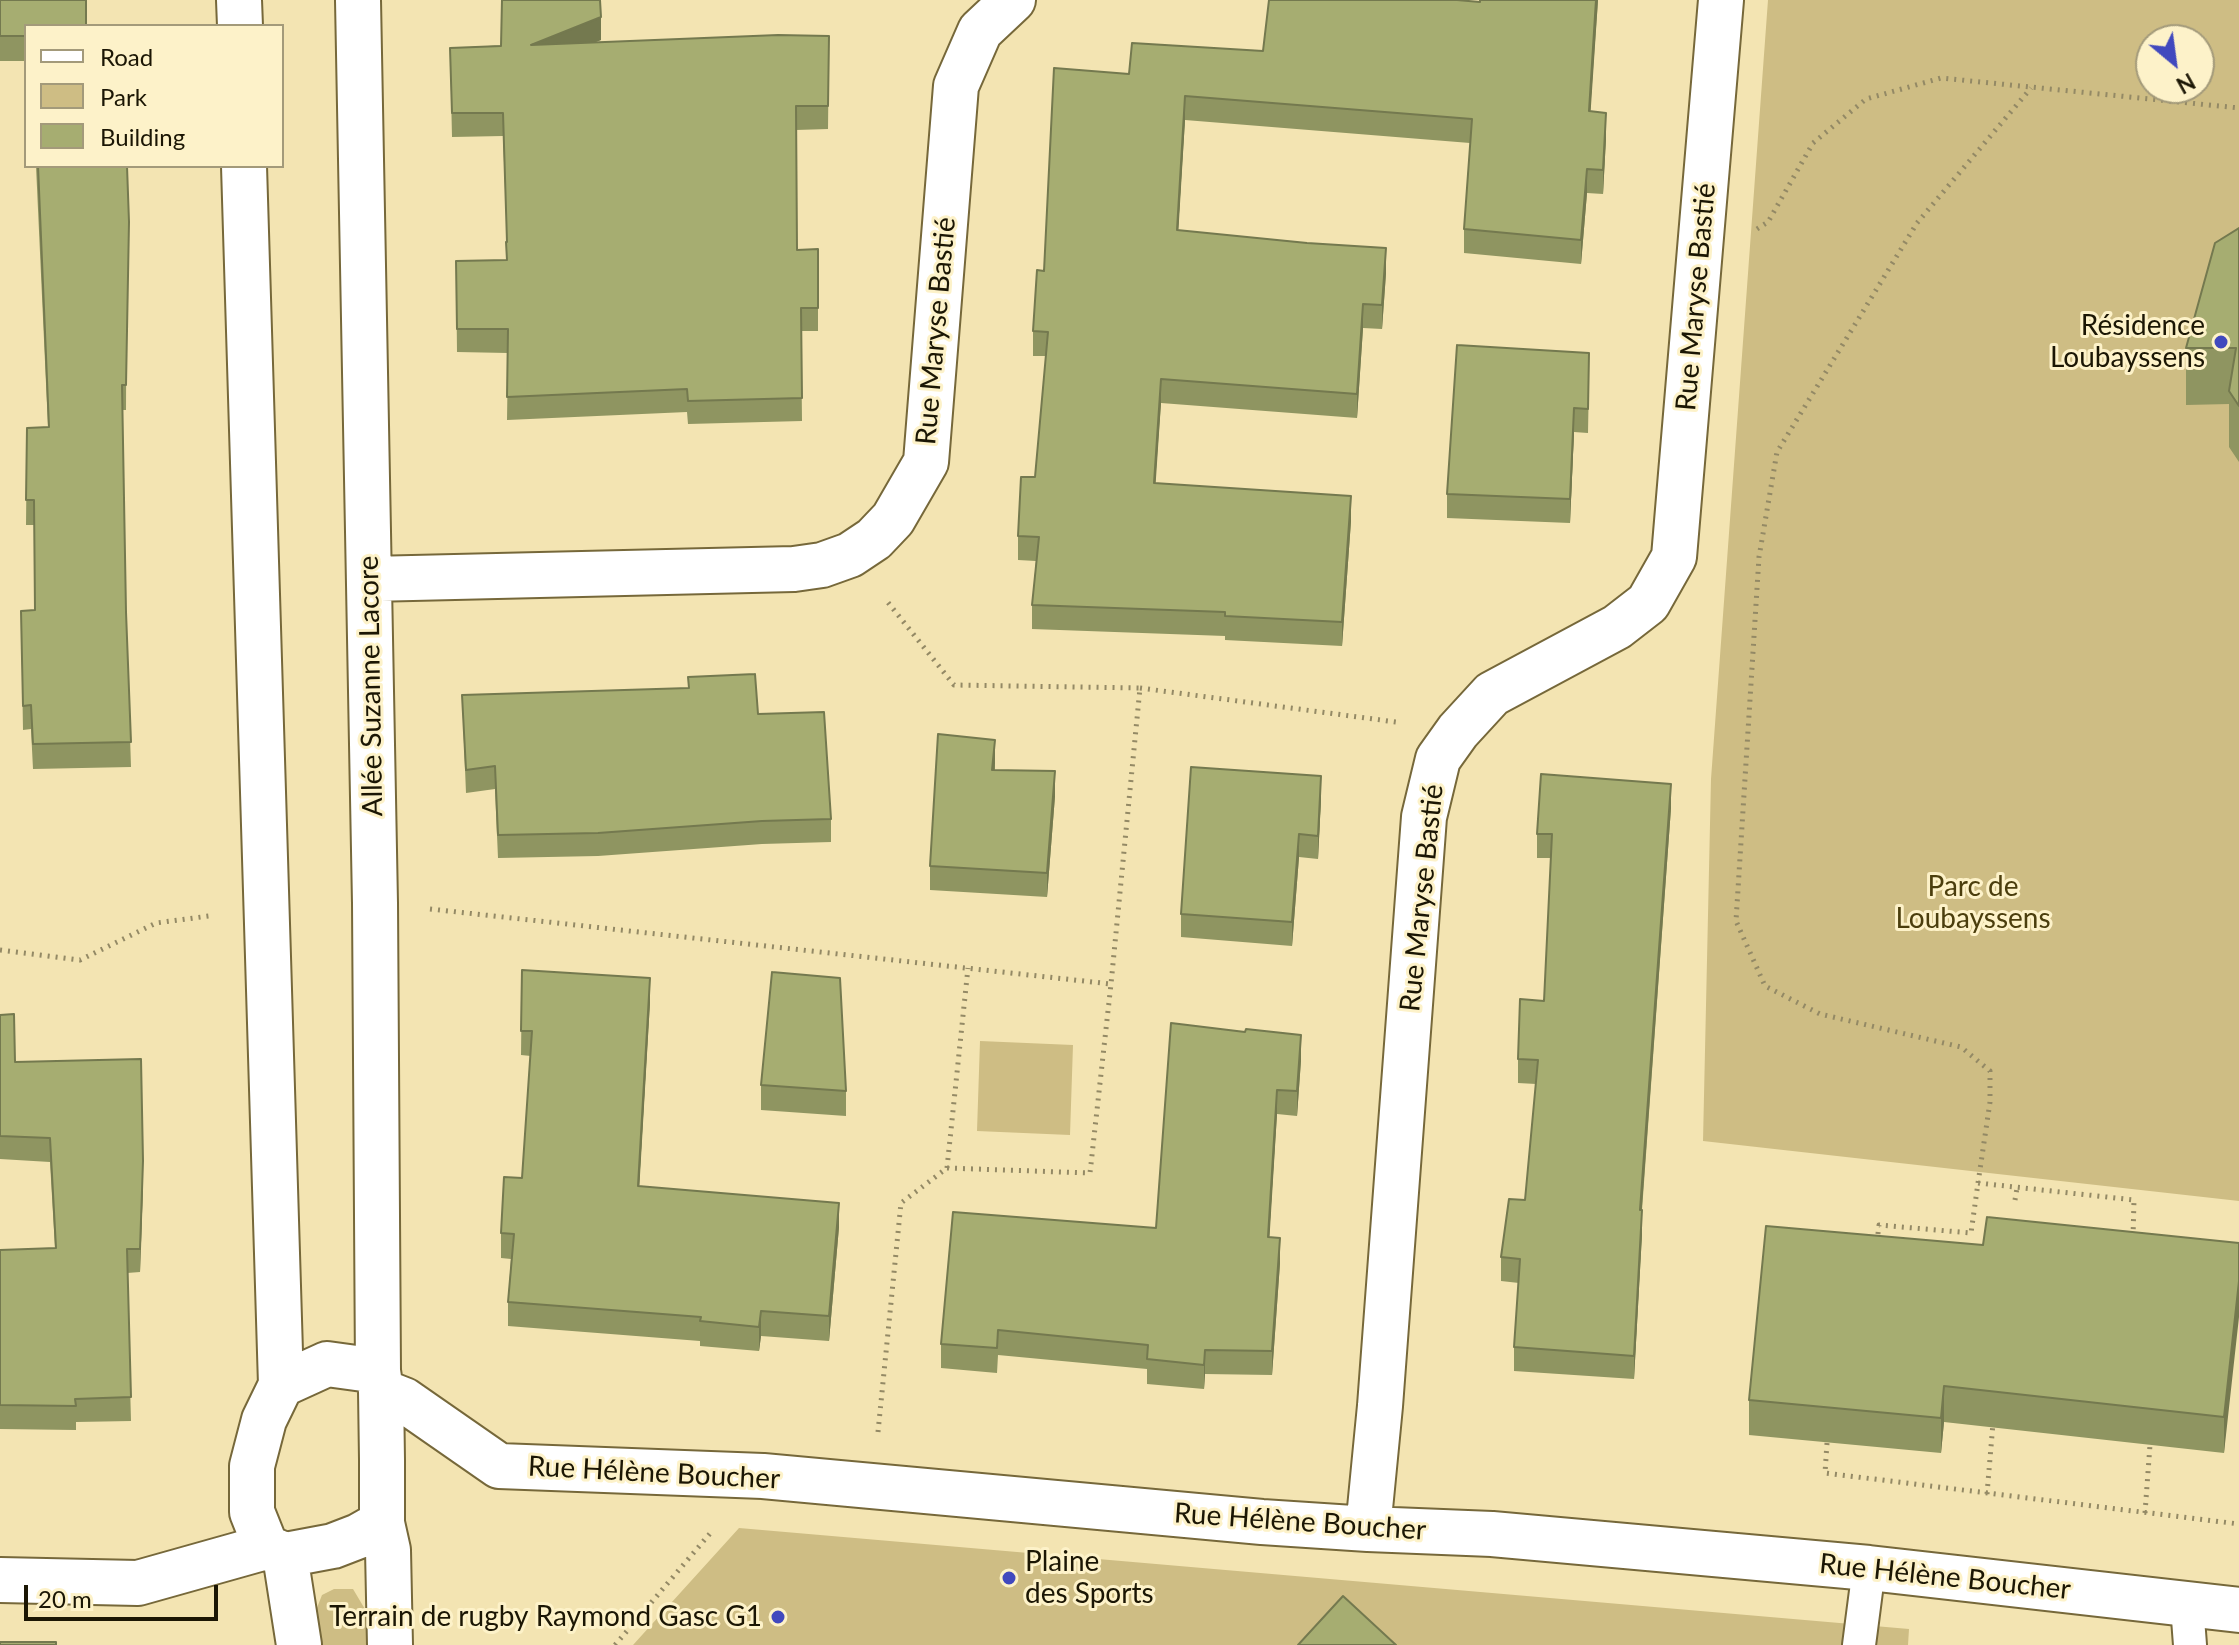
<!DOCTYPE html>
<meta charset="utf-8">
<style>
body{margin:0}
#map{position:relative;width:2239px;height:1645px;overflow:hidden;background:#f3e4b2;font-family:Lato,sans-serif}
canvas{display:block}
.legend{position:absolute;left:24px;top:24px;width:260px;height:144px;box-sizing:border-box;background:#fdf2c9;border:2px solid #a39a7a;margin:0;padding:10px 14px;list-style:none;font-size:24px;color:#1b1604}
.legend li{display:flex;align-items:center;gap:16px;height:40px}
.legend b{width:40px;border:2px solid #a39a7a}
.north{position:absolute;left:2135px;top:24px;width:80px;height:80px;box-sizing:border-box;background:#fdf2c9;border:2px solid #a39a7a;border-radius:50%;rotate:151deg;font-size:22px;font-weight:700;line-height:32px;text-align:center;color:#1b1604}
.north::after{content:'';display:block;margin:auto;width:28px;height:36px;background:#4149be;clip-path:polygon(50% 0,100% 100%,50% 72%,0 100%)}
.scale{position:absolute;left:24px;top:1585px;width:194px;height:36px;box-sizing:border-box;border:4px solid #1b1604;border-top:0;padding-left:10px;font-size:24px;line-height:28px;white-space:nowrap;color:#1b1604;-webkit-text-stroke:6px #fdf2c9;paint-order:stroke}
</style>
<div id="map">
<canvas width="2239" height="1645"></canvas>
<ul class="legend">
<li><b style="height:10px;background:#fff"></b>Road</li>
<li><b style="height:22px;background:#cebd84"></b>Park</li>
<li><b style="height:22px;background:#a6ad71"></b>Building</li>
</ul>
<div class="north">N</div>
<div class="scale">20 m</div>
</div>
<script>
const ctx = document.querySelector('canvas').getContext('2d');
ctx.lineJoin = 'round';
function fill(path, color) { ctx.fillStyle = color; ctx.fill(path, 'evenodd'); }
const toPath = rows => new Path2D(rows.map(r => 'M' + r).join(''));
function strokePath(path, color, width, dash) { ctx.strokeStyle = color; ctx.lineWidth = width; ctx.lineCap = dash ? 'butt' : 'round'; ctx.setLineDash(dash || []); ctx.stroke(path); }
function drawText(font, color, halo, rows, align = 'center') {
  ctx.font = font + ' Lato,sans-serif'; ctx.lineWidth = 6; ctx.setLineDash([]); ctx.textBaseline = 'middle'; ctx.strokeStyle = halo; ctx.fillStyle = color; for (const [text, x, y, turn = 0] of rows) {
    ctx.save(); ctx.translate(x, y); ctx.rotate((+turn || 0) * Math.PI / 180); ctx.textAlign = isNaN(turn) ? turn : align; if (halo) ctx.strokeText(text, 0, 0); ctx.fillText(text, 0, 0); ctx.restore();
  }
}
fill(toPath([
 [1768,0,2239,0,2239,1201,1703,1141,1711,779],
 [2151,40,2199,40,2199,88,2151,88],
 [980,1041,1073,1045,1070,1135,977,1131],
 [739,1528,1909,1629,1908,1645,633,1645],
 [334,1589,353,1589,372,1621,372,1645,317,1645,315,1613,322,1595]
]), '#cebd84');
const lane = toPath([
 [2187,1605,2190,1645],
 [1859,1645,1869,1568]
]);
const street = toPath([
 [239,0,240,26],
 [358,0,375,903,378,1371],
 [244,166,281,1385,264,1420,252,1466,252,1512,266,1547,285,1555,333,1546,359,1536,382,1523,382,1460,381,1391,378,1371,327,1364,281,1385],
 [370,579,794,569,822,565,850,555,874,539,893,519,926,462,956,86,980,31,1013,0],
 [381,1391,404,1400,499,1466,763,1476,1262,1522,1368,1529,1492,1534,1869,1568,2239,1610],
 [382,1523,388,1550,390,1645],
 [1368,1529,1380,1406,1424,817,1438,759,1458,731,1492,694,1617,627,1648,603,1674,557,1721,0],
 [285,1555,299,1645],
 [0,1580,138,1583,266,1547]
]);
strokePath(lane, '#76683a', 36);
strokePath(street, '#76683a', 48);
strokePath(toPath([
 [1757,229,1768,222,1813,143,1866,99,1941,78,2239,108],
 [1140,688,1396,722],
 [430,909,1111,984,1140,688,954,685,886,600],
 [0,950,80,960,156,923,209,916],
 [947,1168,1090,1173,1111,984],
 [1978,1183,1990,1102,1990,1071,1961,1047,1820,1014,1765,986,1736,921,1759,557,1777,452,1917,223,2031,88],
 [2015,1200,2017,1188],
 [1877,1242,1879,1225,1971,1233,1978,1183,2134,1200,2133,1238],
 [878,1432,901,1203,947,1168,968,968],
 [1827,1443,1825,1473,2239,1524],
 [1987,1494,1993,1423],
 [2145,1513,2150,1445],
 [615,1645,713,1530]
]), '#938965', 5, [2, 6]);
strokePath(lane, '#fff', 32);
strokePath(street, '#fff', 44);
fill(toPath([
 [0,0,26,26,26,61,0,61],
 [1480,0,1598,0,1590,112,1606,138,1603,194,1587,193,1581,264,1464,253,1464,229,1470,143,1185,120,1178,230,1386,273,1382,329,1363,328,1357,418,1161,403,1155,484,1351,521,1342,646,1225,640,1225,636,1032,629,1032,605,1036,561,1018,560,1018,536,1035,477,1046,356,1033,356,1033,331,1044,271,1129,74,1263,51,1480,2],
 [829,36,828,129,796,130,797,250,818,249,818,331,801,331,802,421,688,424,687,412,507,420,508,353,457,352,456,261,506,260,507,242,503,136,452,137,450,48,601,40,595,42],
 [36,166,127,166,126,410,122,410,126,612,131,767,33,769,31,729,23,730,21,611,35,610,34,525,26,525,27,428,48,427],
 [2239,228,2239,462,2229,447,2229,404,2186,405,2186,348],
 [1589,377,1588,433,1574,432,1570,523,1447,518,1447,494],
 [688,677,758,714,831,819,831,842,762,844,598,856,498,858,495,789,466,793,462,695,688,688],
 [995,764,995,770,1055,796,1047,897,930,890,930,866],
 [1321,799,1318,859,1299,857,1292,946,1181,937,1181,914],
 [1671,808,1642,1210,1642,1234,1634,1379,1514,1371,1514,1347,1519,1283,1501,1281,1501,1257,1525,1200,1536,1084,1518,1083,1518,1059,1544,1001,1551,858,1537,858,1537,834],
 [522,970,650,1002,639,1186,839,1227,829,1341,761,1336,759,1351,700,1346,700,1341,508,1326,508,1302,511,1259,501,1258,501,1233,522,1178,531,1056,521,1055],
 [0,1015,15,1062,143,1185,140,1272,127,1273,131,1421,76,1422,76,1430,0,1429,0,1250,55,1248,50,1162,0,1159],
 [1301,1060,1297,1116,1277,1114,1269,1237,1280,1263,1272,1375,1205,1374,1204,1389,1147,1384,1147,1369,998,1355,997,1373,941,1368,941,1344,1156,1228],
 [761,1085,846,1091,846,1116,761,1110],
 [2239,1243,2224,1453,1944,1422,1941,1453,1749,1435,1749,1400,1983,1245]
]), '#8f9561');
fill(toPath([
 [1596,0,1598,0,1589,136,1589,111],
 [601,17,601,40,531,68,531,45],
 [1185,96,1185,120,1177,254,1177,230],
 [1606,113,1606,138,1603,194,1603,170],
 [1587,169,1587,193,1581,264,1581,240],
 [1386,248,1386,273,1382,329,1382,305],
 [1363,304,1363,328,1357,418,1357,394],
 [1161,379,1161,403,1154,508,1154,483],
 [1574,408,1574,432,1570,523,1570,499],
 [1351,496,1351,521,1342,646,1342,622],
 [995,740,995,764,992,794,992,770],
 [1055,771,1055,796,1047,897,1047,873],
 [1321,776,1321,799,1318,859,1318,836],
 [1671,784,1671,808,1640,1233,1640,1210],
 [1299,834,1299,857,1292,946,1292,922],
 [650,978,650,1002,638,1210,638,1186],
 [1301,1035,1301,1060,1297,1116,1297,1091],
 [1277,1090,1277,1114,1268,1262,1268,1237],
 [143,1161,143,1185,140,1272,140,1249],
 [839,1203,839,1227,829,1341,829,1316],
 [1642,1210,1642,1234,1634,1379,1634,1356],
 [1280,1238,1280,1263,1272,1375,1272,1351],
 [2239,1281,2239,1317,2224,1453,2224,1417],
 [761,1311,761,1336,759,1351,759,1327],
 [1205,1350,1205,1374,1204,1389,1204,1365],
 [1944,1386,1944,1422,1941,1453,1941,1418]
]), '#74794f');
const building = toPath([
 [0,0,86,0,86,26,26,26,26,36,0,36,0,0],
 [502,0,600,0,601,17,531,45,778,35,829,36,828,106,796,106,797,250,818,249,818,308,801,308,802,398,688,401,687,389,507,397,508,329,457,329,456,261,507,260,506,242,507,242,503,113,452,113,450,48,501,46,502,0],
 [1269,0,1457,0,1480,2,1480,0,1596,0,1589,111,1606,113,1603,170,1587,169,1581,240,1464,229,1472,119,1185,96,1177,230,1307,243,1386,248,1382,305,1363,304,1357,394,1161,379,1154,483,1351,496,1342,622,1225,616,1225,612,1032,605,1039,537,1018,536,1021,477,1035,477,1048,332,1033,331,1037,270,1044,271,1054,68,1129,74,1132,43,1263,51,1269,0],
 [38,166,127,166,129,222,126,385,122,385,126,612,131,742,33,744,31,705,23,706,21,611,35,610,34,500,26,500,27,428,49,427,38,166],
 [2239,228,2239,406,2229,391,2236,348,2186,348,2215,243,2239,228],
 [1457,345,1589,353,1588,409,1574,408,1570,499,1447,494,1457,345],
 [755,674,758,714,824,712,831,819,762,821,598,833,498,835,495,766,466,770,462,695,689,688,688,677,755,674],
 [938,734,995,740,992,770,1055,771,1047,873,930,866,938,734],
 [1191,767,1321,776,1318,836,1299,834,1292,922,1181,914,1191,767],
 [1541,774,1671,784,1640,1210,1642,1210,1634,1356,1514,1347,1520,1259,1501,1257,1509,1199,1525,1200,1538,1060,1518,1059,1520,999,1544,1001,1552,834,1537,834,1541,774],
 [522,970,650,978,638,1186,839,1203,829,1316,761,1311,759,1327,700,1321,701,1317,508,1302,514,1234,501,1233,504,1177,522,1178,532,1031,521,1031,522,970],
 [772,972,840,978,846,1091,761,1085,772,972],
 [14,1014,15,1062,141,1059,143,1161,140,1249,127,1249,131,1397,75,1399,76,1406,0,1405,0,1250,56,1248,50,1138,0,1136,0,1015,14,1014],
 [1171,1023,1245,1032,1246,1029,1301,1035,1297,1091,1277,1090,1268,1237,1280,1238,1272,1351,1205,1350,1204,1365,1147,1359,1148,1345,998,1330,997,1348,941,1344,953,1212,1156,1228,1171,1023],
 [1987,1217,2239,1243,2239,1281,2224,1417,1944,1386,1941,1418,1749,1400,1766,1226,1983,1245,1987,1217],
 [1343,1596,1396,1645,1298,1645,1343,1596],
 [0,1642,56,1642,56,1645,0,1645,0,1642]
]);
fill(building, '#a6ad71');
strokePath(building, '#74794f', 2);
for (const [x, y, r, color] of [
 [2221,342,8,"#4149be"],
 [1009,1578,8,"#4149be"],
 [778,1617,8,"#4149be"]
]) { const dot = new Path2D(); dot.arc(x, y, r, 0, 2 * Math.PI); ctx.fillStyle = color; ctx.fill(dot); strokePath(dot, '#fdf2c9', 3); }
drawText('28px', '#1b1604', '#fdf2c9', [
 ["Rue Maryse Bastié",1696,297,-85],
 ["Rue Maryse Bastié",936,331,-85],
 ["Allée Suzanne Lacore",371,686,-91],
 ["Rue Maryse Bastié",1422,898,-84],
 ["Rue Hélène Boucher",654,1473,3],
 ["Rue Hélène Boucher",1300,1522,4],
 ["Rue Hélène Boucher",1945,1577,6]
]);
drawText('28px', '#1b1604', '#fdf2c9', [
 ["Résidence",2205,326],
 ["Loubayssens",2205,358],
 ["Plaine",1025,1562,"left"],
 ["des Sports",1025,1594,"left"],
 ["Terrain de rugby Raymond Gasc G1",762,1617]
], 'right');
drawText('28px', '#4b3e0d', '#fdf2c9', [
 ["Parc de",1973,887],
 ["Loubayssens",1973,919]
]);
</script>
